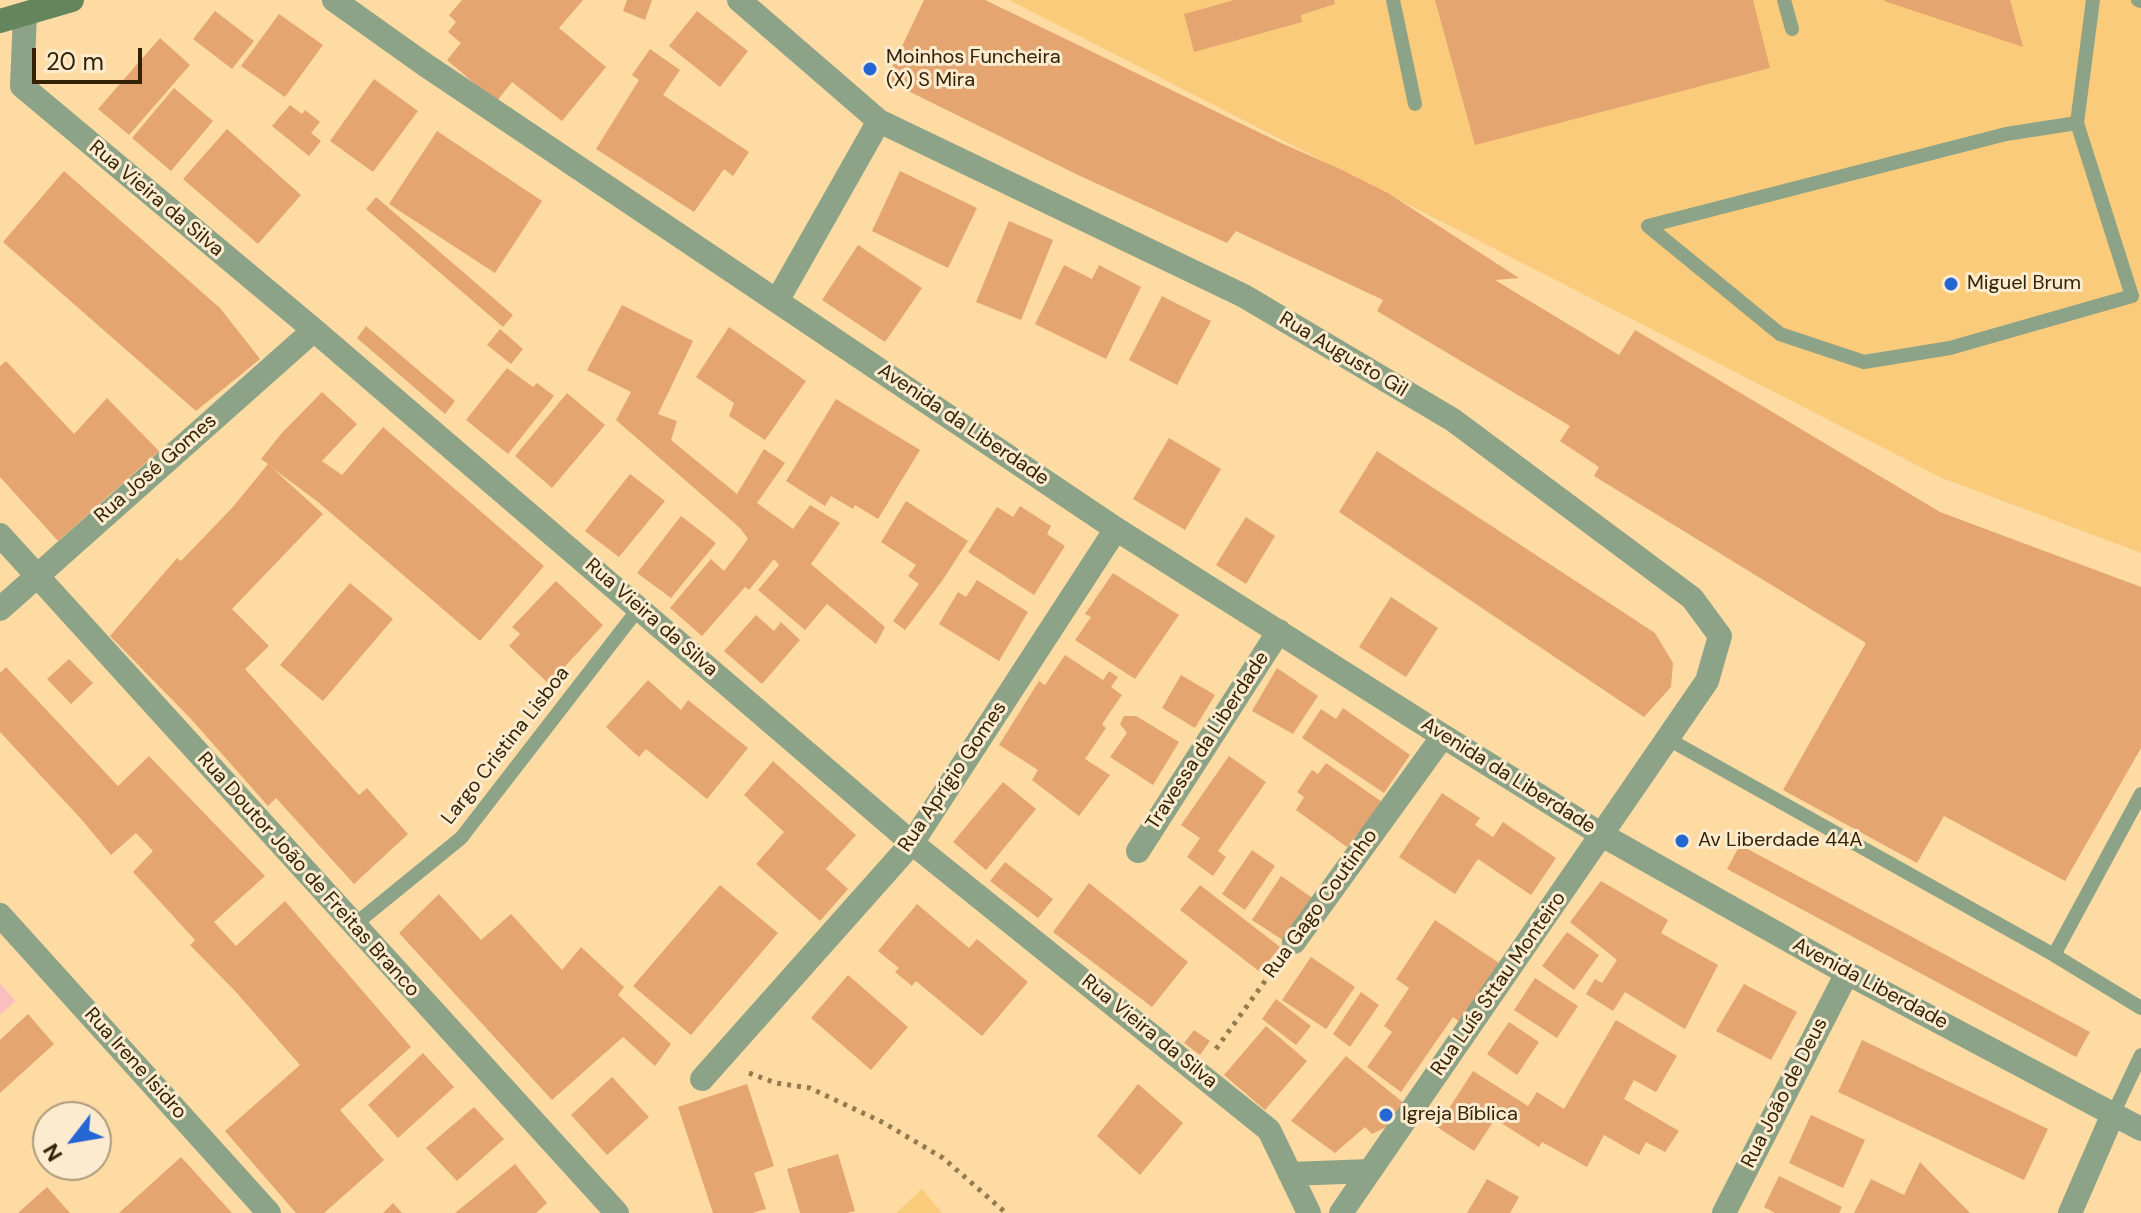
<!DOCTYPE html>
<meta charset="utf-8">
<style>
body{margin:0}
#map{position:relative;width:2141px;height:1213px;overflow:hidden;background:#fddba2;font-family:"DM Sans",sans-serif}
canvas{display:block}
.north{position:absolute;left:32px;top:1101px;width:80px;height:80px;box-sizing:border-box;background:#fcebcf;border:2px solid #ac9b7d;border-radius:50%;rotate:239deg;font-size:22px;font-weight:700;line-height:32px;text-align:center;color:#332203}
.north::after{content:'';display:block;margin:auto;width:28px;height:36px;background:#2466d3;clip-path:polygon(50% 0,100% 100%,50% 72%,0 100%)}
.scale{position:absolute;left:32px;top:48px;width:110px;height:36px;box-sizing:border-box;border:4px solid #332203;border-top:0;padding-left:10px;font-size:24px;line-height:28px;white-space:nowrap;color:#332203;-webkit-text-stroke:6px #fcebcf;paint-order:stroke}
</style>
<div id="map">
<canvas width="2141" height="1213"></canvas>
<div class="north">N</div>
<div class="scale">20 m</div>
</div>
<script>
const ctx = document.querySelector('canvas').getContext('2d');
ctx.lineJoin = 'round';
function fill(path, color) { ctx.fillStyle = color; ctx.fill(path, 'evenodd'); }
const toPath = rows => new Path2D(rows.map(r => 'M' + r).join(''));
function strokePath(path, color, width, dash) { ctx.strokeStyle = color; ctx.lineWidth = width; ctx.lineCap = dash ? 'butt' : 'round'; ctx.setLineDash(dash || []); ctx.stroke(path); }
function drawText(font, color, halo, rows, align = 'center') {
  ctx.font = font + ' "DM Sans",sans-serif'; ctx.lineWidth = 6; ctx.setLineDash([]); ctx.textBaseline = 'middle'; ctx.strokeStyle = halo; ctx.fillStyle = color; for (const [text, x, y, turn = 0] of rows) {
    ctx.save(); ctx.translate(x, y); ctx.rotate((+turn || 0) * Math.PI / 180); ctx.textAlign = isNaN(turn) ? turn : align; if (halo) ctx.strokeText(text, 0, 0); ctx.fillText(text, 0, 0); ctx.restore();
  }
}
fill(toPath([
 [1009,0,2141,0,2141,553,1942,478],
 [922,1189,942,1213,896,1213]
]), '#facb7b');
fill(toPath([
 [0,983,15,1001,0,1015]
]), '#f9bebd');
fill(toPath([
 [462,0,583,0,559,28,606,67,562,121,512,82,496,102,447,60,461,43,448,32,456,22,449,15],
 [627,0,652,0,645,20,623,11],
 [924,0,985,0,1281,143,1338,168,1388,193,1519,278,1495,280,1619,355,1635,330,1940,512,2141,587,2141,748,2065,881,1944,816,1917,863,1783,790,1866,643,1594,476,1599,467,1560,441,1570,426,1377,311,1383,300,1236,231,1227,243,1078,175,886,80],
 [1234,0,1334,0,1335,4,1301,15,1302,22,1194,52,1184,14],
 [1435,0,1753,0,1770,68,1475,145],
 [1885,0,2010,0,2023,47,1884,1],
 [215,11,254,41,232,69,193,39],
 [697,11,748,51,720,87,669,46],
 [279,14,323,45,285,97,241,66],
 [160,38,190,65,129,135,98,109],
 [650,49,680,70,663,95,749,152,733,176,724,169,694,212,596,149,639,80,632,75],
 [374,79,418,111,373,172,330,141],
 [174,88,213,121,171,171,132,138],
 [290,105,302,114,305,110,320,122,311,133,321,141,309,156,272,126],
 [227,129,301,195,258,244,183,179],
 [437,131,542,201,495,273,389,204],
 [64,171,220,308,260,359,196,411,3,242],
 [900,171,977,208,948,268,872,231],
 [376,197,513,315,503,327,366,209],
 [1009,221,1053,240,1021,320,976,302],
 [858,245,922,288,885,342,822,300],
 [1064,265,1092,279,1099,265,1141,287,1106,359,1035,324],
 [1162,296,1211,321,1177,385,1129,360],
 [622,305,693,341,658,414,677,421,671,440,737,494,764,449,785,463,757,503,793,529,810,505,840,523,811,564,885,627,876,644,827,604,805,630,758,590,779,565,774,559,749,590,745,587,702,636,670,608,711,559,724,571,748,539,740,528,616,420,631,392,587,370],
 [366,326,455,401,445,414,357,338],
 [729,327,806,381,765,440,729,416,734,403,696,377],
 [500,329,523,349,511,364,487,345],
 [6,361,74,434,107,398,159,451,58,541,0,477,0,366],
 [507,368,533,387,537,383,554,396,508,454,466,420],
 [322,392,357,424,322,461,342,475,383,427,544,566,480,641,318,502,271,467,323,514,232,609,269,646,245,669,359,795,367,788,408,834,354,884,276,798,268,806,191,719,110,636,177,558,181,561,232,508,268,464,261,459,281,434],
 [567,393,605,425,552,488,515,456],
 [836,399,920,450,878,519,855,505,853,509,831,496,825,506,786,481],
 [1169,438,1221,469,1185,530,1133,499],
 [1377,451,1655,633,1673,663,1671,687,1644,717,1339,512],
 [630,474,665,501,619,557,585,531],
 [906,501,968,541,942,581,905,630,893,621,919,584,908,576,916,565,881,542],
 [1020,506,1051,526,1047,534,1065,546,1034,595,968,552,997,507,1013,517],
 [681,516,716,543,671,598,637,573],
 [1246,517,1275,536,1246,584,1216,565],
 [1113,573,1179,615,1135,679,1075,640,1091,617,1085,614],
 [977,580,1028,612,999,661,939,624,958,592,966,597],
 [556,581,603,625,549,684,509,646,520,634,512,627],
 [350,583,393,619,323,701,280,665],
 [1391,597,1438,628,1406,677,1359,647],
 [756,615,774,631,781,622,800,640,762,684,724,651],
 [1065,655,1103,680,1109,671,1118,677,1111,687,1122,695,1102,724,1106,728,1085,759,1110,775,1079,816,1032,780,1038,770,999,745,1039,681,1045,685],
 [69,659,93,683,71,704,47,679],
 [6,667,118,786,149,756,265,876,214,922,236,946,285,901,411,1047,340,1110,384,1160,324,1213,296,1213,225,1131,300,1065,235,991,190,945,195,940,133,872,153,851,136,833,111,855,82,820,0,732,0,673],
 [1277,668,1318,696,1293,734,1252,711],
 [1181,675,1215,695,1195,728,1162,708],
 [648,680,681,710,688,700,748,748,707,799,646,749,639,757,606,727],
 [1343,708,1410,755,1384,793,1302,738,1321,709,1336,719],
 [1124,716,1136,716,1179,742,1153,785,1110,757,1127,733,1120,724],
 [1229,756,1266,782,1218,851,1226,857,1213,876,1187,857,1200,838,1181,825],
 [773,761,856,835,826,869,848,889,820,921,756,864,784,832,744,795],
 [1326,763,1385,804,1362,837,1357,834,1347,847,1296,810,1304,797,1297,792,1312,770,1318,774],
 [1003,782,1036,809,986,870,953,842],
 [1442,793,1480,818,1475,825,1493,837,1503,822,1556,858,1531,895,1478,859,1455,894,1399,857],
 [1740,845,2090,1032,2076,1057,1727,869],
 [1252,850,1275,866,1245,910,1222,894],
 [1005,862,1053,899,1038,918,990,881],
 [1281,876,1314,899,1286,942,1252,920],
 [1601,881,1668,920,1661,933,1718,965,1685,1029,1625,992,1613,1011,1586,994,1595,979,1602,983,1617,960,1570,922],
 [1089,883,1188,962,1152,1007,1053,932],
 [720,885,778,933,691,1035,633,986],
 [1200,885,1280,947,1260,972,1180,910],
 [439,894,481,940,511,914,562,970,581,947,624,987,618,995,671,1044,655,1066,623,1037,552,1100,399,933],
 [917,904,969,948,977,939,1028,982,982,1036,916,981,912,986,895,972,899,968,878,951],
 [1435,920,1499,963,1460,1022,1453,1017,1401,1092,1367,1067,1392,1032,1384,1026,1409,988,1396,979],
 [1567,932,1599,955,1574,990,1542,966],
 [1311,957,1355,987,1326,1029,1282,1000],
 [848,975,908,1027,871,1070,811,1018],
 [1535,978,1578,1006,1557,1038,1514,1010],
 [1744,984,1797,1012,1771,1060,1716,1031],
 [1361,992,1379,1005,1350,1047,1333,1034],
 [1276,999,1311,1026,1296,1045,1262,1019],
 [28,1014,54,1044,0,1093,0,1040],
 [1616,1020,1677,1056,1656,1092,1634,1080,1624,1099,1679,1131,1665,1152,1646,1142,1639,1155,1604,1135,1587,1167,1542,1142,1539,1147,1495,1119,1474,1151,1437,1127,1473,1071,1528,1106,1537,1092,1564,1109],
 [1509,1022,1539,1042,1517,1075,1487,1054],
 [1266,1026,1307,1061,1265,1110,1224,1075],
 [1194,1030,1210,1041,1200,1055,1184,1043],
 [1862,1040,2048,1129,2024,1180,1838,1092],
 [423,1053,454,1087,398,1138,368,1105],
 [1346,1056,1405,1104,1388,1126,1372,1134,1365,1127,1335,1153,1291,1121],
 [612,1077,649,1117,607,1155,571,1115],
 [747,1084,774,1166,754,1173,766,1209,752,1213,713,1213,678,1107],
 [1138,1084,1183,1123,1140,1175,1097,1136],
 [474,1107,504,1139,457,1181,426,1148],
 [1811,1115,1865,1140,1843,1188,1789,1163],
 [838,1154,855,1211,847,1213,800,1213,787,1169],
 [181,1157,232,1213,119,1213],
 [1920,1162,1970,1213,1854,1213,1871,1179,1904,1195],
 [515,1164,547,1203,536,1213,455,1213],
 [1779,1176,1842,1207,1839,1213,1775,1213,1764,1207],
 [1487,1179,1519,1197,1510,1213,1467,1213],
 [47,1187,70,1213,18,1213],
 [393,1203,402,1213,383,1213]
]), '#e5a570');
strokePath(toPath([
 [1216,1049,1278,963],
 [749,1073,776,1083,810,1088,884,1123,943,1158,1006,1213]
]), '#947b4f', 5, [4, 6]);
strokePath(toPath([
 [1393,0,1415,104],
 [1784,0,1792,29],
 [2138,0,2141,1],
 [2077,123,2006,134,1648,226,1780,334,1864,362,1950,348,2132,296,2077,123,2093,0],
 [1668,739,2054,955,2141,1008],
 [354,925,461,838,639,608],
 [2054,955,2141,794],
 [2113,1114,2141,1055]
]), '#8da388', 14);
strokePath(toPath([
 [334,0,424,64,1116,529,1443,736,1602,835,1847,973,2141,1129],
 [739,0,879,121,1244,296,1453,420,1692,598,1720,636,1707,681,1341,1213],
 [25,14,22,86,314,330,912,843,1269,1130,1309,1213],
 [777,301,879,121],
 [0,535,617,1213],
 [0,609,314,330],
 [1138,851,1279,631],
 [0,915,269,1213],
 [1294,942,1443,736],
 [702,1079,912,843,1116,529],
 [1290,1174,1370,1171],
 [1724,1213,1847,973],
 [2070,1213,2113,1114]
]), '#8da388', 24);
strokePath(toPath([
 [0,21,72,0]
]), '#65855d', 24);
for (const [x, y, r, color] of [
 [870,69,8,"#2466d3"],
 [1951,284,8,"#2466d3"],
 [1682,841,8,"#2466d3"],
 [1386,1115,8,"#2466d3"]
]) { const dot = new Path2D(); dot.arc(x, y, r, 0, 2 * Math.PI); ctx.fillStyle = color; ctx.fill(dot); strokePath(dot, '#fcebcf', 3); }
drawText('20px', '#332203', '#fcebcf', [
 ["Moinhos Funcheira",886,58],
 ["(X) S Mira",886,81],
 ["Miguel Brum",1967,284],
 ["Av Liberdade 44A",1698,841],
 ["Igreja Bíblica",1402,1115]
], 'left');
drawText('20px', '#332203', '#fcebcf', [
 ["Rua Vieira da Silva",156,199,40],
 ["Rua Augusto Gil",1343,355,31],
 ["Avenida da Liberdade",963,425,34],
 ["Rua José Gomes",156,469,-41],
 ["Rua Vieira da Silva",651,618,41],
 ["Travessa da Liberdade",1208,741,-57],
 ["Largo Cristina Lisboa",506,746,-52],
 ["Avenida da Liberdade",1508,776,32],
 ["Rua Aprígio Gomes",953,777,-56],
 ["Rua Doutor João de Freitas Branco",308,875,48],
 ["Rua Gago Coutinho",1321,904,-54],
 ["Rua Luís Sttau Monteiro",1499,984,-55],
 ["Avenida Liberdade",1870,984,28],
 ["Rua Vieira da Silva",1149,1032,39],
 ["Rua Irene Isidro",135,1064,48],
 ["Rua João de Deus",1785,1093,-63]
]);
</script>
